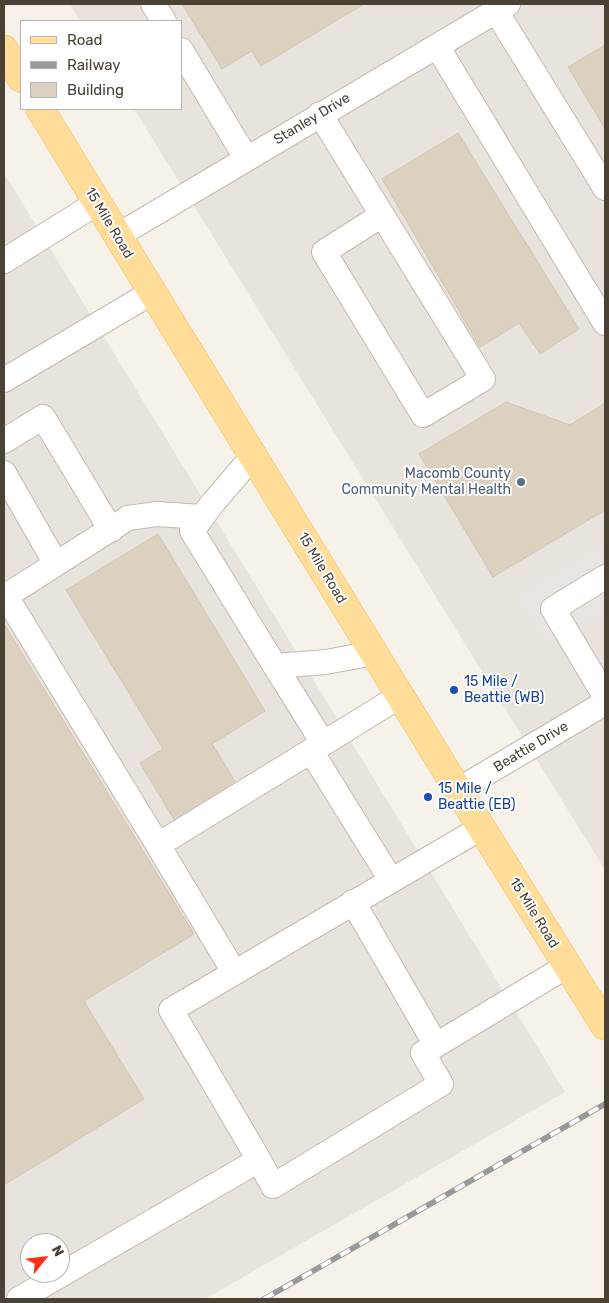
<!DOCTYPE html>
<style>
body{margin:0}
#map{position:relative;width:609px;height:1303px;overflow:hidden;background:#f6f2e9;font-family:Rubik,sans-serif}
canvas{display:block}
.frame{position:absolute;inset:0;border:5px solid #4b4236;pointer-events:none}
.legend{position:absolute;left:20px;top:20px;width:162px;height:90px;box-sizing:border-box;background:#fff;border:1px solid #b7b3af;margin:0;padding:6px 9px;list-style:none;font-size:15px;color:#4b4236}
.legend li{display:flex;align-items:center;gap:10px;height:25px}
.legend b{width:25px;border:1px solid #b7b3af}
.north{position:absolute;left:20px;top:1233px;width:50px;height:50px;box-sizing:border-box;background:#fff;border:1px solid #b7b3af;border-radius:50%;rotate:61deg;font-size:14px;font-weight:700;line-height:20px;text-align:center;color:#4b4236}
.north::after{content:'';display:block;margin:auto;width:18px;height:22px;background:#ff3017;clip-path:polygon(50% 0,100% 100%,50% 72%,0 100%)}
</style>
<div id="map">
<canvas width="609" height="1303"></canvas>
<div class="frame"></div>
<ul class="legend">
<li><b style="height:6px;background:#fd9"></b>Road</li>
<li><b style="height:6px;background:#999"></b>Railway</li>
<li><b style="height:14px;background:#dcd0c0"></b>Building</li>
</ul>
<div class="north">N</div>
</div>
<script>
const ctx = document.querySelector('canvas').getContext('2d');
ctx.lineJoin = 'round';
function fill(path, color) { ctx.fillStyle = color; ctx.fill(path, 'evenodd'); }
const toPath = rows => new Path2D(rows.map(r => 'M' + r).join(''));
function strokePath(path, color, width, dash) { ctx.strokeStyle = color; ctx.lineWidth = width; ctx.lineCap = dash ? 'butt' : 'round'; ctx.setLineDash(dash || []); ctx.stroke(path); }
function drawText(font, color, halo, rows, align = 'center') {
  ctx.font = font + ' Rubik,sans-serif'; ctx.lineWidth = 4; ctx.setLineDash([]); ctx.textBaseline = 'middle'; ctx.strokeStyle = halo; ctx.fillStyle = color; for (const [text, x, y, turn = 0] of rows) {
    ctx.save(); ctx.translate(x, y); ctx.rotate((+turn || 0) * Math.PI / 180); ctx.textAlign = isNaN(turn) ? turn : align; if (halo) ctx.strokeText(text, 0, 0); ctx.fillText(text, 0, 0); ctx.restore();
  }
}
fill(toPath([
 [70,4,605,4,605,870,134,109,181,109,181,21,80,21],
 [4,173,565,1092,205,1299,4,1299],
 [30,1243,60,1243,60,1273,30,1273]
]), '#e9e3de');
fill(toPath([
 [605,544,605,610,548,643,518,597]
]), '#e7e4e1');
const building = toPath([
 [182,4,364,4,261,66,252,51,222,69,182,4],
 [605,45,605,129,568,67,605,45],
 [458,133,579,329,540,354,519,323,480,347,382,179,458,133],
 [506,402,570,425,605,403,605,510,493,577,419,454,506,402],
 [158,534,265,711,212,744,236,783,175,821,140,763,163,749,66,590,158,534],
 [4,624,194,934,84,1001,144,1099,4,1185,4,624]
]);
fill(building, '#dcd0c0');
strokePath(building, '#d4c4b0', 1);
const minor = toPath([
 [153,4,164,21],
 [496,11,605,188],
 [437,46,605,323],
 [181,50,246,158],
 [320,114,483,379,423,415,324,252,382,215],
 [117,236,508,4],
 [4,261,97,203],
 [4,380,151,293],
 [4,441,43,417,111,530],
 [253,456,212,504,192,531,275,666,326,662,374,653],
 [4,473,56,564],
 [605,577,553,609,605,696],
 [4,593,158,845],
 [6,596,128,518,157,514,202,517],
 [275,666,323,743],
 [458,790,605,703],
 [391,880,311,751,400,696],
 [353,902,436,1045],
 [234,972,158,845,311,751],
 [259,1160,273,1186,441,1084,423,1053,567,966],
 [19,1299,259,1160,171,1010,481,828]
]);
const major = toPath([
 [4,49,21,78],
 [40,109,458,790,605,1026]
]);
strokePath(minor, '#c3b9ab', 26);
strokePath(major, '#efbd5e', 29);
strokePath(minor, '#fff', 24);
strokePath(major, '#fd9', 28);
const rail = toPath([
 [264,1299,605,1104]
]);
strokePath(rail, '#999', 5.5);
strokePath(rail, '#fff', 4, [11]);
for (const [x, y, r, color] of [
 [521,482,5,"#5c6f8a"],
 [454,690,5,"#1a4fb4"],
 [428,797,5,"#1a4fb4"]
]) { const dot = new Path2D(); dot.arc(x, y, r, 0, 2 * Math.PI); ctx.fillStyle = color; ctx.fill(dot); strokePath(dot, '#fff', 2); }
drawText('14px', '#4b4236', '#fff', [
 ["Stanley Drive",312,119,-31],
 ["15 Mile Road",109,223,59],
 ["15 Mile Road",322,568,59],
 ["Beattie Drive",531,747,-31],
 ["15 Mile Road",534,913,58]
]);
drawText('14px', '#4e5e75', '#fff', [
 ["Macomb County",511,474],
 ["Community Mental Health",511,490]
], 'right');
drawText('14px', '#164399', '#fff', [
 ["15 Mile /",464,682],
 ["Beattie (WB)",464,698],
 ["15 Mile /",438,789],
 ["Beattie (EB)",438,805]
], 'left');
</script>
